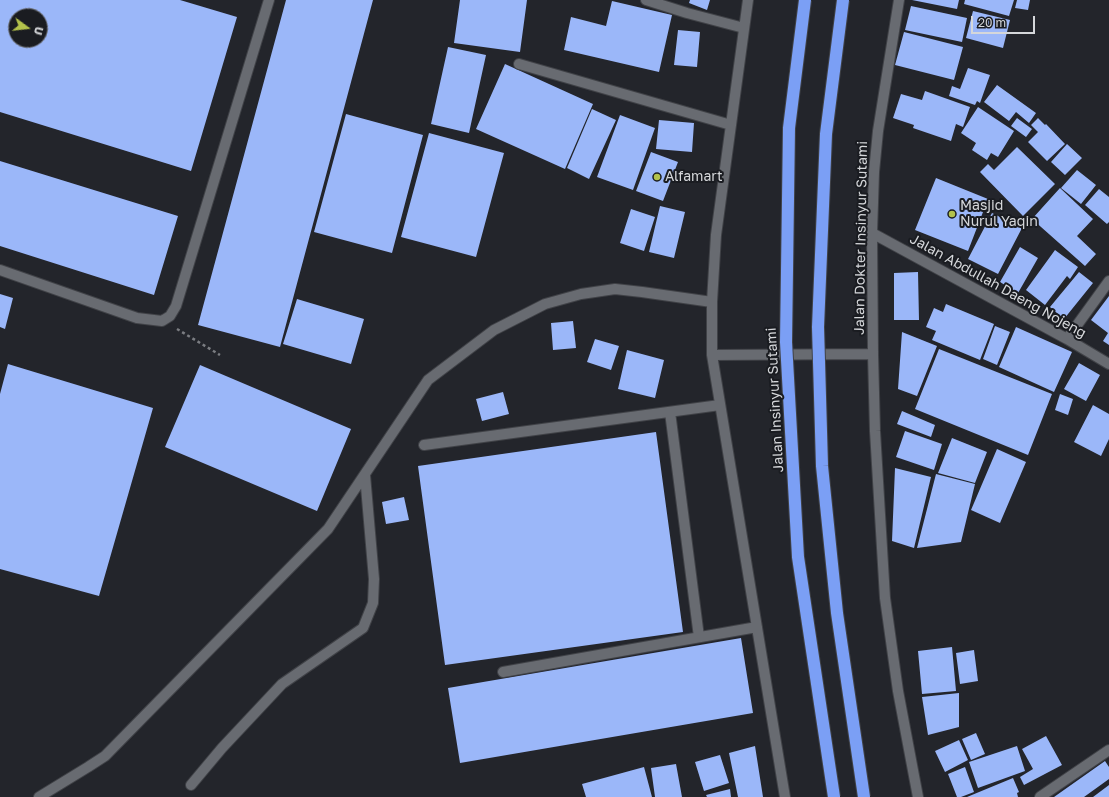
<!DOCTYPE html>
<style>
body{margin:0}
#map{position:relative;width:1109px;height:797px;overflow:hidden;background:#23252b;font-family:"Golos Text",sans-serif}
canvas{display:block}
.north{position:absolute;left:8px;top:8px;width:40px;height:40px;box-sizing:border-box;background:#1a1c21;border:1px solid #65676b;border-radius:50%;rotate:105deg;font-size:11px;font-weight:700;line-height:16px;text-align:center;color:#d5d7da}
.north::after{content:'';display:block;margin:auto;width:14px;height:18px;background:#b3c24b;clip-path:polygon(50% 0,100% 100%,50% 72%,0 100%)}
.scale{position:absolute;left:971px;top:16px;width:64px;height:18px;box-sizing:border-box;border:2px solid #d5d7da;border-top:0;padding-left:5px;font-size:12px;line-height:14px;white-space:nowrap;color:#d5d7da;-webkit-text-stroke:3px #1a1c21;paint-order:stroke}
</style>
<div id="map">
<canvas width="1109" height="797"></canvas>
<div class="north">U</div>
<div class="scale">20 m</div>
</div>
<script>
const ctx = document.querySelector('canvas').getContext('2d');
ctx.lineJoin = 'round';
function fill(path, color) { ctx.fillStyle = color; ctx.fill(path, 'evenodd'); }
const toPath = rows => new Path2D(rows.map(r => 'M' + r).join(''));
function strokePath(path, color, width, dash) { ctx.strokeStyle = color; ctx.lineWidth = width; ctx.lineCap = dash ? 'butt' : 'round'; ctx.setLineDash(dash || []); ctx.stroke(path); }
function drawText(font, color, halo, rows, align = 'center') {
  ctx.font = font + ' "Golos Text",sans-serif'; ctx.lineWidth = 4; ctx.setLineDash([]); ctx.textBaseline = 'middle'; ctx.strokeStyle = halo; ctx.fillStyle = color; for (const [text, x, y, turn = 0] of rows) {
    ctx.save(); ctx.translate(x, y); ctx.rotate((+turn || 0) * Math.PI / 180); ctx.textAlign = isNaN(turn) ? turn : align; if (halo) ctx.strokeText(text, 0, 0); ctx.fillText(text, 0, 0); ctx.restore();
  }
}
fill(toPath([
 [0,0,180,0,237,17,191,171,0,112],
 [16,16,40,16,40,40,16,40],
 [286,0,373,0,280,347,198,325],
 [460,0,527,0,520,52,454,43],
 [690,0,710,0,707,10,689,3],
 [912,0,959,0,957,9],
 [965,0,1014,0,1009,16,964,4],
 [1017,0,1030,0,1028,10,1015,8],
 [612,1,672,15,659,72,564,50,571,17,606,26],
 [911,6,967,18,962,42,905,30],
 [973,11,1010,20,1003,48,966,38],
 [678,30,700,32,697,67,674,65],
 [904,32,963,47,954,80,895,65],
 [448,47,486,55,469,133,431,124],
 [505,64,593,104,565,169,476,129],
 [968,68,990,75,980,103,977,101,975,105,949,96,952,86,960,89],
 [997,85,1036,113,1029,123,1016,112,1009,121,984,102],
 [925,91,970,107,963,127,956,124,951,141,913,128,914,125,893,118,901,94,922,100],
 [978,107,1014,131,998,157,991,153,987,160,972,150,976,143,961,133],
 [592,109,616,120,589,179,567,168],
 [346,114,423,135,392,253,314,232],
 [620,115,655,128,633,190,597,177],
 [1017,118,1032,129,1026,137,1011,126],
 [1038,118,1045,125,1046,124,1065,144,1047,161,1028,142,1038,132,1031,125],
 [659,120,694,123,692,152,656,149],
 [429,133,504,153,476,257,401,237],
 [1067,144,1082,158,1065,175,1051,162],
 [1017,147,1055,184,1023,216,980,172,988,164,994,170],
 [651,152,678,162,663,201,636,191],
 [0,161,178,216,154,295,0,246],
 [1077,170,1096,185,1081,204,1061,188],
 [936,178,988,199,968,251,915,230],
 [1060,188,1093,219,1077,236,1096,254,1085,266,1032,219],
 [1099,189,1109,197,1109,222,1107,224,1085,205],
 [660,206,685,212,674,258,649,252],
 [631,209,655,217,644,251,620,243],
 [992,213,1022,228,998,274,968,259],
 [1020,247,1038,258,1018,293,1000,282],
 [1055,250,1078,267,1070,279,1067,276,1045,305,1026,290],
 [918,272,919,320,894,320,894,273],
 [1079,272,1093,283,1064,319,1050,307],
 [0,294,13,298,5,329,0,327],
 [1109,296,1109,345,1103,341,1108,333,1091,320],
 [297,299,364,319,351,364,283,344],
 [946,304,994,324,980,360,932,340,936,331,926,327,934,308,943,312],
 [573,321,576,348,553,350,551,323],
 [995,326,1010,332,997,365,983,359],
 [1016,327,1072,352,1054,392,999,367],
 [902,332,937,346,917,396,898,389],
 [595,339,619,346,611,370,587,362],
 [939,349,1052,394,1028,455,915,409],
 [627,350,664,360,655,398,618,389],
 [1079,363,1100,375,1086,401,1064,389],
 [8,364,153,408,99,596,0,569,0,394],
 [200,365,351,429,317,511,165,447],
 [503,392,509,414,482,421,476,399],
 [1060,394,1073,399,1068,415,1055,410],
 [1093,405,1109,414,1109,439,1101,456,1074,442],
 [902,411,935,425,931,437,897,424],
 [905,431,942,444,934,470,896,457],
 [656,432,683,632,445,665,418,466],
 [952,438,987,452,975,483,938,473],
 [997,449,1026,462,1000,523,971,510],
 [895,468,931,477,914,548,892,541],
 [936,474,975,484,961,542,917,548],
 [404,497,409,520,386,524,382,502],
 [741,638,753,713,460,763,448,688],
 [952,647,956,691,922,694,918,651],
 [974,650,978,681,960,684,956,653],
 [959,693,959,727,928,735,922,697],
 [976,733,985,754,971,760,962,739],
 [1046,736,1062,765,1024,785,1020,777,1033,769,1022,749],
 [959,740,968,760,945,772,935,751],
 [755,746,763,797,738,797,729,753],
 [1017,746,1025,771,978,788,969,762],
 [720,755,729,783,704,791,695,762],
 [1105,761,1109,767,1109,779,1084,797,1054,797],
 [676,764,682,797,655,797,651,768],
 [644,767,652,797,586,797,582,784],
 [965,767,974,792,961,797,957,797,948,774],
 [1013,778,1019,792,1017,793,1018,797,967,797],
 [1109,785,1109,797,1093,797],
 [730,789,731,797,707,797,706,795]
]), '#9bb7f9');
const minor = toPath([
 [646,0,687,13,744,28],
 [748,0,716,235,712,302,712,355,785,797],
 [899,0,878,131,874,172,872,233,873,354,875,431,885,598,898,691,918,797],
 [519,64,731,125],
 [872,233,1067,339,1109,364],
 [0,270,137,318,162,321,170,316,176,306,269,0],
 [1067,339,1109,281],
 [712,355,873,354],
 [670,412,699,637],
 [424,445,720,405],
 [503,672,757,627],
 [191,785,222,748,282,684,363,628,373,603,374,579,365,475],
 [39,797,88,767,105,756,328,529,428,380,494,330,545,304,581,294,615,289,642,292,712,302],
 [1040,797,1109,750]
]);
strokePath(minor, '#404247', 12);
strokePath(toPath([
 [177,329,220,355]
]), '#7b7d82', 2.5, [3, 3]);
strokePath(minor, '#686b71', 10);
const highwayBridge = toPath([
 [805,0,789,128,786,342,798,557,834,797],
 [843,0,826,134,818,327,822,466,837,613,864,797]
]);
strokePath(highwayBridge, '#404247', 14, []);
strokePath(highwayBridge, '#7b9ff5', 12);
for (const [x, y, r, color] of [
 [657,177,4,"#b3c24b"],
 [952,214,4,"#b3c24b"]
]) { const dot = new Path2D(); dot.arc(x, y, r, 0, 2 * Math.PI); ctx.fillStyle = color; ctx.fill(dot); strokePath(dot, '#1a1c21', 1.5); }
drawText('14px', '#d5d7da', '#1a1c21', [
 ["Alfamart",665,177],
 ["Masjid",960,206],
 ["Nurul Yaqin",960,222]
], 'left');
drawText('14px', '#d5d7da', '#1a1c21', [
 ["Jalan Dokter Insinyur Sutami",861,238,-89],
 ["Jalan Abdullah Daeng Nojeng",998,286,29],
 ["Jalan Insinyur Sutami",775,400,-93]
]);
</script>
